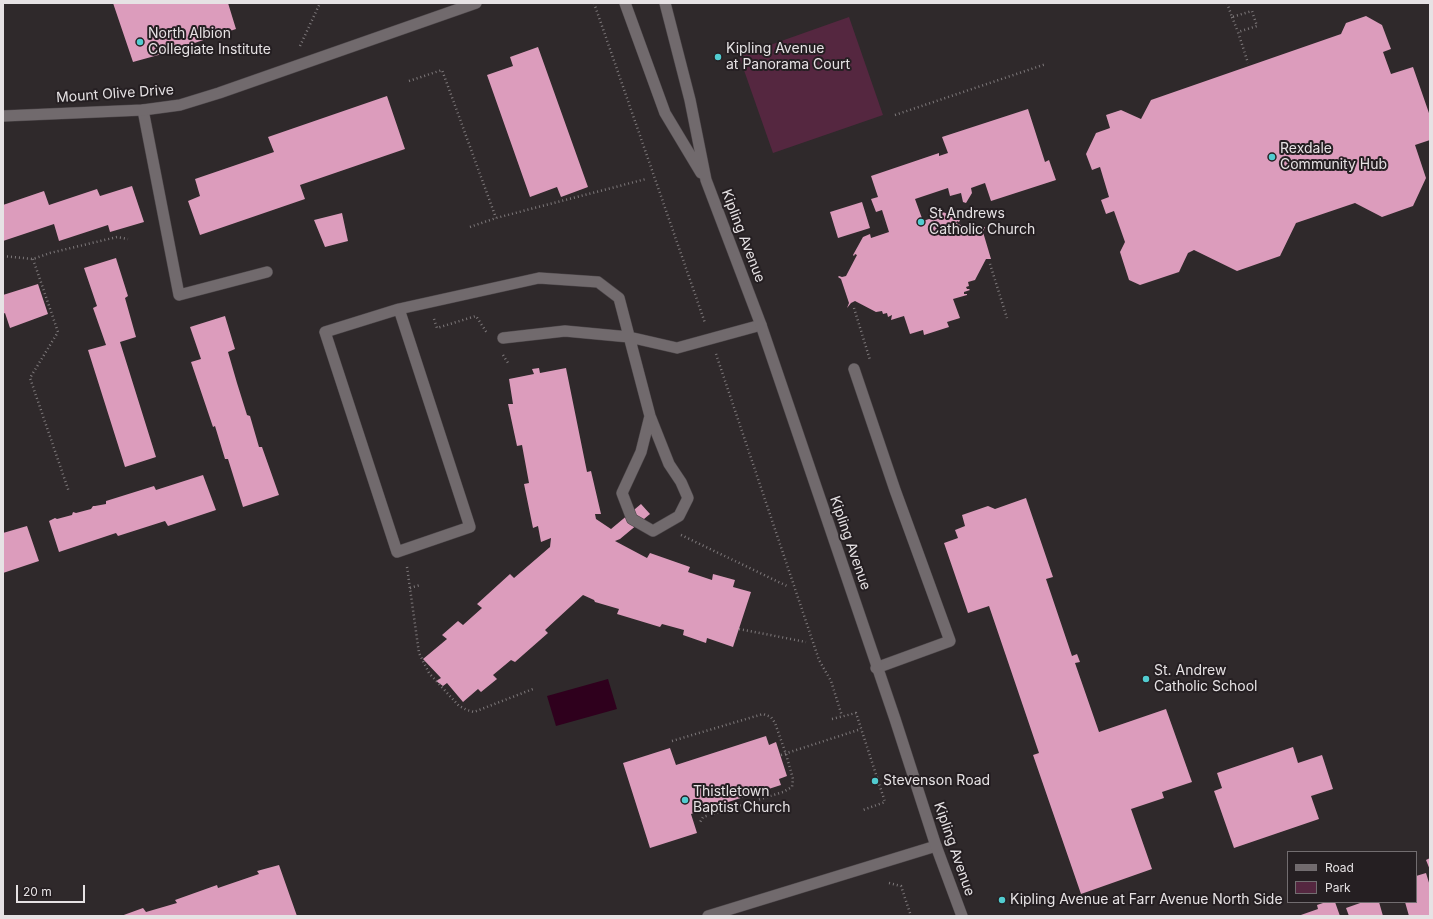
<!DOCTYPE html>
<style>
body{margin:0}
#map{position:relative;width:1433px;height:919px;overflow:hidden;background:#2f292b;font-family:Inter,sans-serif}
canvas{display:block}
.frame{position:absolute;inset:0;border:4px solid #e6e2e4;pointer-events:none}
.legend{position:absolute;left:1287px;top:851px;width:130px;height:52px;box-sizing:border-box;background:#251f22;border:1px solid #726d70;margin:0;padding:5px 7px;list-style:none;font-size:12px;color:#e6e2e4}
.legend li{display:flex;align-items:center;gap:8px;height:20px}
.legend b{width:20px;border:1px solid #726d70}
.scale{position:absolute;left:16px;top:885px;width:69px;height:18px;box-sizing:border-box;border:2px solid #e6e2e4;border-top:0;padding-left:5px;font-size:12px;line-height:14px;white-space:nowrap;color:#e6e2e4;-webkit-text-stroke:3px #251f22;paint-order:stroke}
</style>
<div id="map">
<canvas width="1433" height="919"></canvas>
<div class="frame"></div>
<ul class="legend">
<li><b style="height:5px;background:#716a6d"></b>Road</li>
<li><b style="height:11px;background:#552740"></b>Park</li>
</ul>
<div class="scale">20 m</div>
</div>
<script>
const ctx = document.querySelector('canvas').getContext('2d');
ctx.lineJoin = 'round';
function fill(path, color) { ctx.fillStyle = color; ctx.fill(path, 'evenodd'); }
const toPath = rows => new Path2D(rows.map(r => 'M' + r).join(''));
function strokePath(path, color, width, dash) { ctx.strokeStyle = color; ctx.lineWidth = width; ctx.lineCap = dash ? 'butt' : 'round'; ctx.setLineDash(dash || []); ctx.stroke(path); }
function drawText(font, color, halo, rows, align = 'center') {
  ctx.font = font + ' Inter,sans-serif'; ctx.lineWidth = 4; ctx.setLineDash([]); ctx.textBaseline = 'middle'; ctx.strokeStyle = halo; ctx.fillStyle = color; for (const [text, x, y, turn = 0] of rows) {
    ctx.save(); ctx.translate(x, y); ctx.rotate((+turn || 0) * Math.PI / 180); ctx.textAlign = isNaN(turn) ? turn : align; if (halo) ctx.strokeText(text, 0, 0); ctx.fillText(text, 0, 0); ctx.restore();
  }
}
fill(toPath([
 [849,17,883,115,773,153,739,56]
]), '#552740');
fill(toPath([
 [608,679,617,709,556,726,547,696]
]), '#2f001d');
fill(toPath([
 [113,3,228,3,236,29,162,54,133,62],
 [1366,16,1382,25,1391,49,1383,52,1391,74,1413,67,1430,116,1430,140,1415,145,1426,178,1413,206,1382,217,1355,203,1296,223,1280,256,1237,271,1194,250,1188,253,1179,272,1140,285,1129,280,1120,252,1125,242,1114,211,1106,214,1101,200,1109,197,1100,167,1092,170,1086,154,1096,133,1110,128,1106,115,1121,110,1141,119,1151,100,1341,34,1346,23],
 [538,47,588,187,561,197,557,187,530,197,487,75,513,66,510,57],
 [387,96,405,149,300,185,305,199,200,235,188,201,200,196,195,179,274,152,268,137],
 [1028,109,1045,162,1049,160,1056,180,991,201,985,183,971,188,972,193,966,203,963,202,961,193,950,196,948,188,915,199,923,221,935,217,934,215,930,216,930,215,941,211,960,220,959,222,957,221,956,223,978,233,981,232,984,227,985,227,983,232,991,259,986,259,975,280,968,282,969,286,966,287,967,289,969,289,970,290,964,292,964,294,967,294,967,295,953,299,960,318,947,322,949,327,924,335,923,330,910,334,904,316,891,320,892,315,888,317,887,313,883,314,882,311,876,312,855,301,851,303,847,308,849,303,841,279,838,277,839,276,842,277,846,276,857,255,855,254,854,256,853,255,863,237,870,234,871,238,889,232,882,210,876,212,871,199,878,197,871,176,939,153,939,156,948,153,942,137],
 [132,186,144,222,110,232,108,225,59,241,54,224,3,241,3,205,44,191,49,205,97,189,100,196],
 [862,202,870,228,838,238,830,212],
 [342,213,348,241,325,247,314,220],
 [116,258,128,296,125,298,136,337,120,342,156,457,125,467,88,350,106,345,93,308,97,306,84,268],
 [38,284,48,314,10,328,5,313,3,314,3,295],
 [225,316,235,349,228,352,237,383,247,415,250,416,259,447,262,447,279,495,243,507,228,459,225,459,215,426,213,427,191,362,201,359,190,327],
 [539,368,540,373,566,368,587,472,591,471,601,514,595,514,596,519,611,529,641,504,650,514,620,539,615,541,647,558,650,553,690,567,688,572,712,580,713,574,735,580,733,587,751,592,733,647,707,638,706,643,683,635,684,630,662,624,660,627,617,614,619,609,595,602,594,600,583,595,545,630,548,633,515,662,511,660,493,675,497,679,481,692,478,689,463,702,447,683,443,686,436,681,441,678,423,659,447,639,442,635,458,621,463,625,482,608,477,604,510,574,514,578,550,547,551,538,541,542,538,526,533,528,524,484,529,483,522,445,517,446,508,404,513,404,509,379,534,374,532,369],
 [203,475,216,510,168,526,165,521,118,536,116,533,59,552,49,521,55,518,57,519,72,515,73,512,76,513,91,509,93,506,95,506,106,504,106,501,154,486,156,490],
 [1026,498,1053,577,1046,579,1072,656,1077,654,1080,662,1075,663,1099,732,1166,709,1192,782,1162,792,1164,798,1131,809,1152,869,1081,894,1033,755,1039,753,989,606,968,613,944,543,958,538,955,530,965,526,962,515,988,506,995,509],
 [27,526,39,561,3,573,3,533],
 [766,736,769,745,776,742,787,776,779,779,781,785,691,814,697,833,650,848,623,763,670,748,676,765],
 [1293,747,1298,763,1322,755,1333,789,1311,796,1319,819,1234,848,1214,791,1222,788,1217,773],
 [1430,858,1430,870,1426,860],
 [279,865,297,916,121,916,143,908,146,912,177,903,175,900,217,885,218,888,259,874,257,871],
 [1426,873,1430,886,1430,916,1409,916,1405,902,1416,902,1416,876],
 [1326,902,1335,902,1340,916,1298,916,1318,909,1317,905],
 [1363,902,1379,902,1383,916,1349,916,1346,908]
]), '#dc9cbc');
const service = toPath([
 [143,110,179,295,267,272],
 [399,309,470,527,397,552,325,332,399,309,539,278,598,282,619,298,650,416,669,464,681,482,688,498,679,516,653,531,632,519,622,493,641,452,650,416],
 [503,338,565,331,629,337,677,348,761,325],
 [854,369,895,490,950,641,876,668]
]);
const minor = toPath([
 [3,116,143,110,180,105,219,93,476,3],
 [708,916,936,846]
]);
const secondary = toPath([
 [625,3,665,113,701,173],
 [665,3,690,100,706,180,761,325,895,719,936,846,962,916]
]);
strokePath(service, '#4d474a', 12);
strokePath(minor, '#4d474a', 12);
strokePath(secondary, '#4d474a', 12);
strokePath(toPath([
 [594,3,705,323],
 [1227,3,1232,17,1252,11,1257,26,1238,32,1248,63],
 [1232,17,1238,32],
 [300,46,320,3],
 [409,81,442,70,496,218],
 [895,115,1046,64],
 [470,227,496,218,646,179],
 [3,256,33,259,50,253,117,237,128,239],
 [33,259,58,332,30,378,69,492],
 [990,264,1007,318],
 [854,308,870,360],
 [434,319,437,328,476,316,487,333],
 [716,354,819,660,831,681,842,716],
 [503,355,508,363],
 [681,535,787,586],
 [407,567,419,653,429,673,459,706,467,710,474,712,533,689],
 [410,588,420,585],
 [739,629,806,642],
 [832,719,856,713,885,802,863,810],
 [672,741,763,714,771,717,775,723,786,754,793,779,792,787,783,792,703,817,699,824],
 [781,755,861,729],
 [889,883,901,886,911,916]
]), '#7e797b', 2.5, [1, 3]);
strokePath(service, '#716a6d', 11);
strokePath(minor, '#716a6d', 11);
strokePath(secondary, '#716a6d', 11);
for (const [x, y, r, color] of [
 [140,42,4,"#52ccd0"],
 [718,57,4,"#52ccd0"],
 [1272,157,4,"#52ccd0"],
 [921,222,4,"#52ccd0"],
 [1146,679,4,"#52ccd0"],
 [875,781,4,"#52ccd0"],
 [685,800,4,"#52ccd0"],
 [1002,900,4,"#52ccd0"]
]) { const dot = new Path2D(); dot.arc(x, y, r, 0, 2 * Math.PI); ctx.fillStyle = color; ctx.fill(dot); strokePath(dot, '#251f22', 1.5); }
drawText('14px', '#e6e2e4', '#251f22', [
 ["North Albion",148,34],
 ["Collegiate Institute",148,50],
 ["Kipling Avenue",726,49],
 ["at Panorama Court",726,65],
 ["Rexdale",1280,149],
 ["Community Hub",1280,165],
 ["St Andrews",929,214],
 ["Catholic Church",929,230],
 ["St. Andrew",1154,671],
 ["Catholic School",1154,687],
 ["Stevenson Road",883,781],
 ["Thistletown",693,792],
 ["Baptist Church",693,808],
 ["Kipling Avenue at Farr Avenue North Side",1010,900]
], 'left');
drawText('14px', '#e6e2e4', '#251f22', [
 ["Mount Olive Drive",115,94,-4],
 ["Kipling Avenue",743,236,69],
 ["Kipling Avenue",850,543,71],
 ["Kipling Avenue",954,849,71]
]);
</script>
